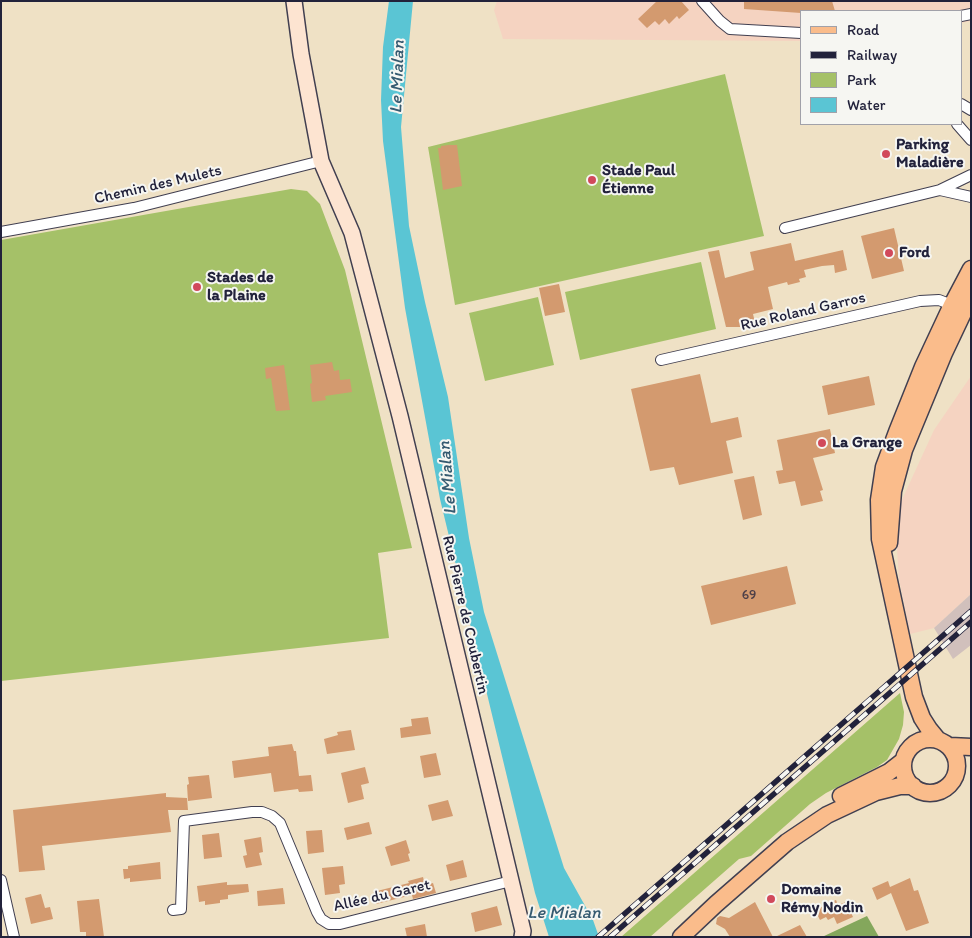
<!DOCTYPE html>
<meta charset="utf-8">
<style>
body{margin:0}
#map{position:relative;width:972px;height:938px;overflow:hidden;background:#efe1c5;font-family:Itim,sans-serif}
canvas{display:block}
.frame{position:absolute;inset:0;border:2px solid #22223b;pointer-events:none}
.legend{position:absolute;left:800px;top:10px;width:162px;height:115px;box-sizing:border-box;background:#f6f6f2;border:1px solid #a1a1a9;margin:0;padding:6px 9px;list-style:none;font-size:15px;color:#22223b}
.legend li{display:flex;align-items:center;gap:10px;height:25px}
.legend b{width:25px;border:1px solid #a1a1a9}
</style>
<div id="map">
<canvas width="972" height="938"></canvas>
<div class="frame"></div>
<ul class="legend">
<li><b style="height:6px;background:#fabc8b"></b>Road</li>
<li><b style="height:6px;background:#22223b"></b>Railway</li>
<li><b style="height:14px;background:#a5c168"></b>Park</li>
<li><b style="height:14px;background:#5ac5d4"></b>Water</li>
</ul>
</div>
<script>
const ctx = document.querySelector('canvas').getContext('2d');
ctx.lineJoin = 'round';
function fill(path, color) { ctx.fillStyle = color; ctx.fill(path, 'evenodd'); }
const toPath = rows => new Path2D(rows.map(r => 'M' + r).join(''));
function strokePath(path, color, width, dash) { ctx.strokeStyle = color; ctx.lineWidth = width; ctx.lineCap = dash ? 'butt' : 'round'; ctx.setLineDash(dash || []); ctx.stroke(path); }
function drawText(font, color, halo, rows, align = 'center') {
  ctx.font = font + ' Itim,sans-serif'; ctx.lineWidth = 4; ctx.setLineDash([]); ctx.textBaseline = 'middle'; ctx.strokeStyle = halo; ctx.fillStyle = color; for (const [text, x, y, turn = 0] of rows) {
    ctx.save(); ctx.translate(x, y); ctx.rotate((+turn || 0) * Math.PI / 180); ctx.textAlign = isNaN(turn) ? turn : align; if (halo) ctx.strokeText(text, 0, 0); ctx.fillText(text, 0, 0); ctx.restore();
  }
}
fill(toPath([
 [497,1,971,1,971,21,961,23,961,11,801,11,801,41,503,39,494,10],
 [971,376,971,594,934,628,910,634,899,579,896,534,900,504,934,430]
]), '#f5d3c1');
fill(toPath([
 [971,594,971,645,953,659,934,628]
]), '#d1c0bc');
fill(toPath([
 [725,74,764,236,455,305,428,147],
 [291,189,307,191,320,204,345,270,412,548,378,553,389,638,1,681,1,240],
 [701,262,716,329,580,360,565,292],
 [538,297,554,365,485,381,469,313],
 [900,693,904,712,903,725,899,739,887,760,877,767,826,793,810,804,751,856,739,859,650,937,621,937]
]), '#a5c168');
fill(toPath([
 [867,916,879,937,822,937]
]), '#84a75c');
fill(toPath([
 [389,1,413,1,401,127,409,226,425,302,448,397,469,538,484,612,564,868,593,920,599,937,549,937,535,893,440,499,405,308,383,141,381,100,383,47]
]), '#5ac5d4');
fill(toPath([
 [657,1,681,1,689,10,679,19,677,16,669,24,665,19,659,25,655,21,647,28,638,19],
 [744,1,832,1,835,11,801,11,801,13,744,9],
 [449,145,457,145,462,186,443,190,438,148,441,148,441,146],
 [894,228,904,271,872,279,861,236],
 [791,243,795,261,843,250,847,270,835,273,834,265,822,266,804,270,806,277,799,279,800,282,788,285,787,282,768,287,773,309,753,314,756,327,726,327,708,252,719,250,725,278,754,270,750,252],
 [559,284,565,312,545,316,539,288],
 [332,362,334,371,339,370,340,380,350,379,352,392,325,396,326,400,312,402,310,384,312,383,310,365],
 [284,365,290,410,276,411,271,378,266,379,265,368],
 [700,374,711,423,738,417,742,437,726,441,733,473,679,485,674,467,650,471,631,389],
 [869,376,875,405,828,415,822,386],
 [830,429,835,453,813,458,823,490,820,491,823,501,801,506,795,481,779,484,776,471,783,470,777,440],
 [754,476,762,515,743,520,734,480],
 [787,566,796,604,711,625,701,586],
 [428,717,431,734,401,738,400,728,412,726,411,719],
 [351,730,355,750,327,754,324,739,338,735,337,732],
 [292,744,294,751,296,751,299,776,311,775,313,791,299,792,298,789,274,792,271,773,234,778,232,761,269,756,268,747],
 [436,753,441,775,424,778,420,756],
 [365,767,369,783,361,785,364,799,348,803,341,773],
 [209,775,212,798,188,801,187,785,189,784,188,777],
 [166,793,166,797,187,798,188,810,168,810,171,832,42,846,45,870,19,872,13,810],
 [448,800,453,816,432,821,428,805],
 [369,822,372,834,347,840,344,828],
 [322,830,324,852,308,854,306,831],
 [219,833,222,857,204,859,202,835],
 [261,837,263,852,259,853,262,865,246,868,243,856,247,855,244,840],
 [406,840,410,853,408,854,410,861,391,866,385,847],
 [463,860,467,877,450,881,446,865],
 [160,862,161,879,130,882,130,878,124,879,123,869,128,869,128,866],
 [343,866,345,884,339,885,340,893,325,895,322,868],
 [423,877,425,885,433,883,436,893,413,899,412,895,376,904,373,892,409,883,408,881],
 [910,878,914,891,918,890,929,923,906,931,891,893,877,900,872,888,888,881,890,887],
 [227,882,227,885,248,884,249,892,228,895,228,899,220,900,220,903,205,905,205,901,199,902,197,886],
 [283,888,285,904,258,906,257,891],
 [41,894,45,908,50,907,53,919,31,924,25,898],
 [99,899,104,937,86,937,86,932,80,932,77,901],
 [836,900,838,905,846,902,853,917,837,924,834,917,828,920,826,917,820,920,815,910],
 [755,902,773,937,730,937,725,929,716,924,717,918,720,916,729,918],
 [497,906,502,925,475,932,471,913],
 [425,924,427,937,407,937,405,928],
 [800,925,807,937,775,937]
]), '#d39a6f');
const street = toPath([
 [702,1,720,21,730,29,801,33],
 [961,16,971,14],
 [961,104,971,110],
 [957,124,971,140],
 [940,190,971,197],
 [785,228,940,190,971,175],
 [1,232,134,208,321,161],
 [661,360,920,301,939,300,952,305],
 [1,880,14,937],
 [173,910,181,909,184,821,252,812,262,812,272,816,280,823,317,912,321,919,329,924,340,924,511,881]
]);
const secondary = toPath([
 [294,1,301,54,321,161,352,233,371,305,400,416,523,931,522,937]
]);
const primary = toPath([
 [889,543,893,491,904,450,944,353,971,296],
 '903 766a27 27 0 1 1 54 0a27 27 0 1 1-54 0Z',
 [938,740,929,729,922,718,914,697,880,539,879,500,884,467,897,432,923,367,952,305,971,269],
 [950,746,971,747],
 [841,796,889,772,903,761],
 [681,937,716,904,787,842,827,815,876,792,900,786,913,786]
]);
strokePath(street, '#413f50', 12);
strokePath(secondary, '#413f50', 18);
strokePath(primary, '#413f50', 19);
strokePath(street, '#fff', 10);
strokePath(secondary, '#fde4d1', 15);
strokePath(primary, '#fabc8b', 16);
const rail = toPath([
 [598,937,971,611],
 [610,937,971,622]
]);
strokePath(rail, '#22223b', 5.5);
strokePath(rail, '#f6f6f2', 4, [11]);
for (const [x, y, r, color] of [
 [886,154,5,"#d1495b"],
 [592,180,5,"#d1495b"],
 [889,253,5,"#d1495b"],
 [197,287,5,"#d1495b"],
 [822,443,5,"#d1495b"],
 [771,899,5,"#d1495b"]
]) { const dot = new Path2D(); dot.arc(x, y, r, 0, 2 * Math.PI); ctx.fillStyle = color; ctx.fill(dot); strokePath(dot, '#f6f6f2', 2); }
drawText('14px', '#4e4048', null, [
 ["69",749,595]
]);
drawText('bold 16px', '#22223b', '#f6f6f2', [
 ["Parking",896,145],
 ["Maladière",896,163],
 ["Stade Paul",602,171],
 ["Étienne",602,189],
 ["Ford",899,253],
 ["Stades de",207,278],
 ["la Plaine",207,296],
 ["La Grange",832,443],
 ["Domaine",781,890],
 ["Rémy Nodin",781,908]
], 'left');
drawText('16px', '#22223b', '#f6f6f2', [
 ["Chemin des Mulets",158,185,-13],
 ["Rue Roland Garros",803,312,-13],
 ["Rue Pierre de Coubertin",465,615,77],
 ["Allée du Garet",382,896,-13]
]);
drawText('italic 18px', '#365b71', '#f6f6f2', [
 ["Le Mialan",398,77,-88],
 ["Le Mialan",448,478,-95],
 ["Le Mialan",564,913]
]);
</script>
